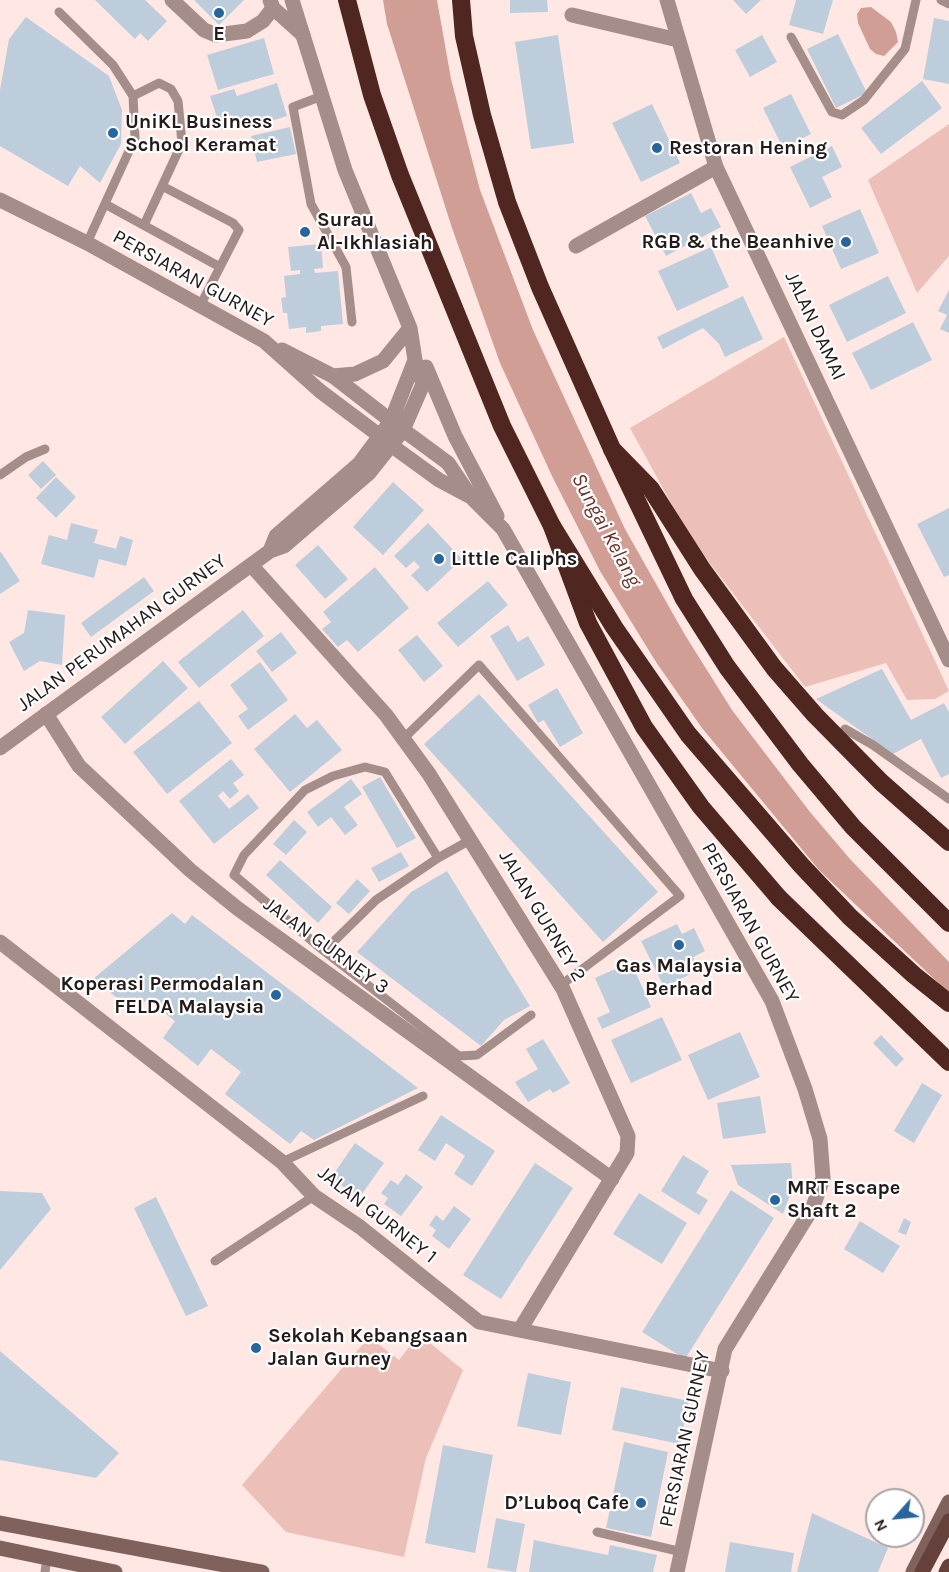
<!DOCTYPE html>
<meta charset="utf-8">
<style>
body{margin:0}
#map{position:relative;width:949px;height:1572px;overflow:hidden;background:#ffe7e3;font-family:Karla,sans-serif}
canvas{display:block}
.north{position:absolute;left:865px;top:1488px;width:60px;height:60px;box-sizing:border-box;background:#fff;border:2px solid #a7a3a3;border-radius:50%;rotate:243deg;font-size:16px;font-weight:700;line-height:24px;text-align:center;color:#231a19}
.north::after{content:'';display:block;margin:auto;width:21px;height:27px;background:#27659c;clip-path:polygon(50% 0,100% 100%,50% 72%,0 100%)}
</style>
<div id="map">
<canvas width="949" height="1572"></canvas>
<div class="north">N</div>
</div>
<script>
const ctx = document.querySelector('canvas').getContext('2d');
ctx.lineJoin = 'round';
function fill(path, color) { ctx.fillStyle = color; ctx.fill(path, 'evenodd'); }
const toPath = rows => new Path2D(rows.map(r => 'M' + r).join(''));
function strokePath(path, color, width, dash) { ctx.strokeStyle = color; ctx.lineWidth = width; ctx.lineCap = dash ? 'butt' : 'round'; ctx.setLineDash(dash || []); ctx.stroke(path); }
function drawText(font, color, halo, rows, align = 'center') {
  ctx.font = font + ' Karla,sans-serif'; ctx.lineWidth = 4.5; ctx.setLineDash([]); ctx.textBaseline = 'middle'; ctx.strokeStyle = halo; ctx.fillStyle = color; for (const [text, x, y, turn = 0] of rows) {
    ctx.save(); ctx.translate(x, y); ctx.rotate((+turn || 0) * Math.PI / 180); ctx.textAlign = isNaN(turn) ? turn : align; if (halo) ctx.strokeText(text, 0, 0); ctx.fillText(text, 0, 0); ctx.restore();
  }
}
fill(toPath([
 [949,124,949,256,917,293,868,180],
 [784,337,949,691,935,699,907,700,886,663,805,687,689,536,630,428],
 [419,1334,463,1370,426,1458,404,1557,286,1532,242,1485,369,1337,399,1360]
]), '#ecc0b9');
fill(toPath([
 [383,0,437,0,451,79,480,190,533,330,625,529,685,635,732,710,810,812,850,859,949,962,949,993,819,870,702,728,656,662,600,571,552,476,500,363,452,228,387,24],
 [871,7,891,22,896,32,898,42,884,56,876,54,870,49,858,23,857,14,861,8]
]), '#d19e95');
fill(toPath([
 [95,0,145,0,167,21,148,41,140,33,135,39],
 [194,0,244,0,219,25],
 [510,0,547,0,548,12,510,13],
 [733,0,761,0,746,14],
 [796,0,833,0,823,34,789,25],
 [26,17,109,76,122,110,121,144,100,183,80,166,68,186,0,146,0,90,9,39],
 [934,18,949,21,949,84,923,79],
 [838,34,867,93,836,108,807,49],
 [558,35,574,143,531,149,515,42],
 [762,35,777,62,750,77,735,50],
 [264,38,274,74,218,90,207,55],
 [922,81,942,108,881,154,861,128],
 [277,83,287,116,246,129,244,123,221,130,210,96,234,89,237,96],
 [791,94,811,134,783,148,763,108],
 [652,104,680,163,641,182,612,123],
 [290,127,296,154,257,162,251,136],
 [832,146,842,167,822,177,832,197,810,208,790,167],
 [691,193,701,213,711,208,721,227,666,256,645,216],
 [860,209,879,253,841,269,822,226],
 [321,244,323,268,314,269,315,273,338,271,343,324,321,326,321,331,306,333,306,327,289,329,287,313,283,313,282,305,281,298,286,297,284,276,300,274,300,270,291,271,288,247],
 [711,247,729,287,677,311,658,271],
 [888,276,906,313,847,342,829,305],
 [949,290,949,333,940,329,947,315,938,311],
 [743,296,763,339,725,357,719,344,703,328,663,349,657,337],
 [913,322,932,360,871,390,852,353],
 [43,461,56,475,41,489,28,475],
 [56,477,76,497,56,518,36,498],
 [393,482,424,510,383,555,353,527],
 [949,508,949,575,944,577,917,524],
 [71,523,98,530,94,543,116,549,120,536,133,540,126,566,99,559,94,578,41,564,49,535,67,540],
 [428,523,462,559,427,592,411,575,420,567,414,561,406,568,394,556],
 [318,545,348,579,325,599,295,565],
 [1,552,20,581,0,594,0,553],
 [375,567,409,608,358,652,347,640,338,647,322,629,331,622,323,612],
 [144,577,154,591,91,637,81,623],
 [488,581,508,605,458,647,437,623],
 [28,610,65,615,62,665,40,661,24,671,9,642,24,633],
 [243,610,264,636,199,688,178,662],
 [508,625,518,642,528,636,545,665,517,681,490,636],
 [281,632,297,653,272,672,256,651],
 [417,635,443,666,424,682,398,650],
 [163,661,188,688,125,744,101,717],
 [260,662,288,700,248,730,238,716,248,709,230,685],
 [882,669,911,720,944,703,949,712,949,774,941,778,921,739,893,754,816,699],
 [557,688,583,733,560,747,544,720,538,723,528,705],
 [479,694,658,892,603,942,424,744],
 [199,701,232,743,167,794,133,752],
 [295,714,307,728,317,720,342,750,290,792,254,749],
 [231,759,244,775,233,783,239,791,230,799,223,791,218,796,229,809,248,794,259,808,214,844,179,801],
 [380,777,416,838,397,848,362,787],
 [351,779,362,794,344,807,358,825,345,835,331,817,318,827,307,812],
 [294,820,307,832,286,855,273,844],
 [401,852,409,866,379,882,371,868],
 [280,860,332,907,318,923,266,875],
 [447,871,530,1006,504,1020,481,1046,357,952,411,892],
 [357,879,370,891,349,914,336,903],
 [172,913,185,924,192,915,418,1088,314,1140,301,1131,290,1144,225,1094,241,1072,211,1049,198,1066,163,1038,175,1021,147,999,136,1013,93,979],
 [677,924,682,934,694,928,705,951,693,957,699,970,664,987,641,941],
 [631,962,651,1007,602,1029,597,1018,610,1012,595,978],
 [662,1017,682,1060,631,1083,611,1040],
 [740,1032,760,1077,708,1100,688,1055],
 [881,1035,904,1059,896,1067,873,1043],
 [543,1039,570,1083,553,1093,550,1089,528,1102,515,1082,538,1069,526,1049],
 [922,1083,942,1095,914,1143,894,1131],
 [760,1096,766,1133,723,1139,717,1103],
 [441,1115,495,1151,472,1186,454,1174,465,1156,446,1143,435,1161,418,1150],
 [355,1143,384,1163,359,1198,331,1178],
 [683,1155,709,1171,696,1193,708,1200,699,1215,661,1191],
 [535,1163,573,1188,501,1299,463,1275],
 [791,1163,793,1187,783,1214,738,1185,731,1165],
 [406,1174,423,1187,401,1216,384,1204,388,1198,381,1193,391,1180,398,1185],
 [731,1190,774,1218,685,1359,642,1332],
 [0,1191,42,1193,51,1209,0,1270],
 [639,1193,687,1223,662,1264,613,1234],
 [156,1197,208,1306,186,1316,134,1208],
 [454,1206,471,1219,449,1249,432,1236,436,1230,429,1225,436,1215,443,1221],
 [904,1218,911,1222,906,1235,898,1232],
 [860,1221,900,1246,883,1273,844,1249],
 [0,1351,119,1453,96,1478,0,1460],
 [528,1373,571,1382,561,1435,517,1426],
 [621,1387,689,1401,680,1444,612,1430],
 [624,1442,668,1452,651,1537,606,1528],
 [443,1445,493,1455,475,1553,425,1543],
 [812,1513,888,1548,878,1572,797,1572],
 [496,1518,525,1524,516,1572,487,1568],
 [534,1540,608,1555,610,1545,657,1555,653,1572,529,1572],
 [730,1542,794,1553,791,1572,725,1572]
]), '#becddc');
strokePath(toPath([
 [941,0,949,4],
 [59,12,113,65,133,96,135,138,87,243],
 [791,37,832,112,842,115,864,100,905,49,916,0],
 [133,96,159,83,171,89,178,101,182,143,144,225],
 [322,96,293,107,311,204,346,267,352,322],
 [162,186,233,223,239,230,200,306],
 [105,204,220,267],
 [0,475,26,457,45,449],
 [845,729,873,745,949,799],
 [404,738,479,665,680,896,561,985],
 [438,858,385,772,365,767,333,776,305,790,244,855,234,875,324,951,459,1056,477,1055,531,1015],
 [324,951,376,900,438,858,472,839],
 [282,1162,423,1096],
 [215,1261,314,1196],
 [597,1532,682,1552],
 [45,1572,47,1558]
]), '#a58e8a', 9);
strokePath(toPath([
 [172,0,204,30,216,35,247,31,263,21,273,8,270,0],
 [667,0,716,167,949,660],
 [273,8,303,35],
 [572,15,678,40],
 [0,200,87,243,264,341,320,391,380,436],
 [576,246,716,167],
 [282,350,333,376,391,421],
 [251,565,386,715,429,774,563,989,628,1136,627,1153,521,1328],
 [46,714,79,766,190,870,237,908,612,1179],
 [0,942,282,1162,314,1196,360,1227,479,1322,722,1371]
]), '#a58e8a', 15);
strokePath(toPath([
 [426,367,455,436,497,516],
 [333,376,355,374,383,361,410,328],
 [391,421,448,463,471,497,503,529,772,1001,805,1089,820,1139,823,1178,813,1207,725,1349,677,1572],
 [384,440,439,480,469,496],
 [270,551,276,536,359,464,391,421,415,360],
 [0,748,270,551,284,546,369,473,403,430,423,384,415,360,410,328,345,170,292,0]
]), '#a58e8a', 15);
strokePath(toPath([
 [0,1523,262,1572],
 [0,1548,115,1572],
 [913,1572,949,1502]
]), '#81615b', 15);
strokePath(toPath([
 [922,1572,949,1521],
 [946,1572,949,1566]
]), '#66413b', 15);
strokePath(toPath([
 [347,0,372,95,400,175,502,426,552,526,588,623,644,727,701,807,779,898],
 [461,0,464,36,482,115,507,202,540,287,612,449,651,489,702,569,774,668,815,715,881,782,949,842]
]), '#4f2620', 18);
strokePath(toPath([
 [612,449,684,599,727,667,800,764,853,827,949,923],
 [552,526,614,627,688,734,801,865,850,917,914,975,949,1003],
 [779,898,949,1062]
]), '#4f2620', 18);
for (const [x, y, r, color] of [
 [219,13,6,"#27659c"],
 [113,133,6,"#27659c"],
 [657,148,6,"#27659c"],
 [305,232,6,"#27659c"],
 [846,242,6,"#27659c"],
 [439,559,6,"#27659c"],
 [679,945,6,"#27659c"],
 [276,995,6,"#27659c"],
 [775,1200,6,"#27659c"],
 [256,1348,6,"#27659c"],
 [641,1503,6,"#27659c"]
]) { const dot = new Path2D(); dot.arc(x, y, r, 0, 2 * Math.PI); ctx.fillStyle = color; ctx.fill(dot); strokePath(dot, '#fff', 2); }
drawText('bold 20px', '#231a19', '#fff', [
 ["E",219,34,"center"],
 ["UniKL Business",125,122],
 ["School Keramat",125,145],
 ["Restoran Hening",669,148],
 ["Surau",317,220],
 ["Al-Ikhlasiah",317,243],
 ["RGB & the Beanhive",834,242,"right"],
 ["Little Caliphs",451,559],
 ["Gas Malaysia",679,966,"center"],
 ["Berhad",679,989,"center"],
 ["Koperasi Permodalan",264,984,"right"],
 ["FELDA Malaysia",264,1007,"right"],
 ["MRT Escape",787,1188],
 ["Shaft 2",787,1211],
 ["Sekolah Kebangsaan",268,1336],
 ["Jalan Gurney",268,1359],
 ["D’Luboq Cafe",629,1503,"right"]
], 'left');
drawText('20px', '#231a19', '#fff', [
 ["PERSIARAN GURNEY",193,279,29],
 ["JALAN DAMAI",815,326,65],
 ["JALAN PERUMAHAN GURNEY",122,633,-36],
 ["JALAN GURNEY 2",542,916,59],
 ["PERSIARAN GURNEY",750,923,61],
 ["JALAN GURNEY 3",326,946,36],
 ["JALAN GURNEY 1",377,1215,38],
 ["PERSIARAN GURNEY",685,1439,-78]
]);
drawText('italic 21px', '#6f2f27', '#fff', [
 ["Sungai Kelang",606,530,62]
]);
</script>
